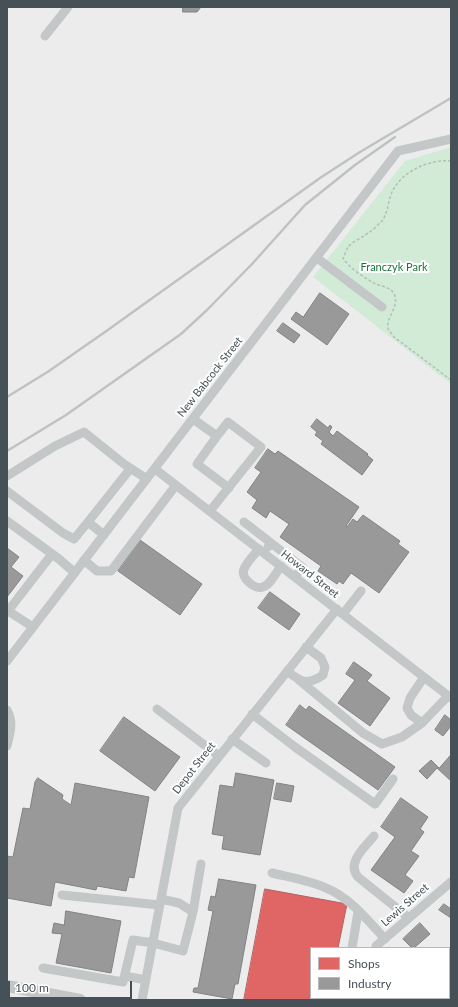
<!DOCTYPE html>
<html>
<head>
<meta charset="utf-8">
<style>
  body { margin:0 }
  #map { position:relative; width:458px; height:1007px; overflow:hidden; background:#edecec; font-family:Lato,sans-serif }
  canvas { display:block }
  .frame { position:absolute; inset:0; border:8px solid #455157; pointer-events:none }
  .legend { position:absolute; left:310px; top:947px; width:140px; height:52px; box-sizing:border-box; background:#fff; border:1px solid #b5b9bc; margin:0; padding:5px 7px; list-style:none; font-size:12px; color:#455157 }
  .legend li { display:flex; align-items:center; gap:8px; height:20px }
  .legend b { width:20px; border:1px solid #b5b9bc }
  .scale { position:absolute; left:8px; top:981px; width:124px; height:18px; box-sizing:border-box; border:2px solid #455157; border-top:0; padding-left:5px; font-size:12px; line-height:14px; white-space:nowrap; color:#455157; -webkit-text-stroke:3px #fff; paint-order:stroke }
</style>
</head>
<body>
<div id="map">
<canvas width="458" height="1007"></canvas>
<div class="frame"></div>
<ul class="legend">
<li><b style="height:11px;background:#e06666"></b>Shops</li>
<li><b style="height:11px;background:#999"></b>Industry</li>
</ul>
<div class="scale">100 m</div>
</div>
<script>
const context = document.querySelector('canvas').getContext('2d');
context.lineJoin = 'round';
function fill(path, color) { context.fillStyle = color; context.fill(path, 'evenodd'); }
function strokePath(path, color, width, dash) { context.strokeStyle = color; context.lineWidth = width; context.lineCap = dash ? 'butt' : 'round'; context.setLineDash(dash || []); context.stroke(path); }
function label(font, color, halo, rows, align = 'center') {
  context.font = font + ' Lato,sans-serif'; context.lineWidth = 4; context.setLineDash([]); context.textBaseline = 'middle'; context.strokeStyle = halo; context.fillStyle = color; for (const [text, x, y, turn = 0] of rows) {
    context.save(); context.translate(x, y); context.rotate((+turn || 0) * Math.PI / 180); context.textAlign = isNaN(turn) ? turn : align; if (halo) context.strokeText(text, 0, 0); context.fillText(text, 0, 0); context.restore();
  }
}
fill(new Path2D(`
  M451,147V384L313,277L405,161Z`), '#d1ebd7');
const shops = new Path2D(`
  M265,889L347,904L338,948H311V998H329V1000H244Z`);
fill(shops, '#e06666');
strokePath(shops, '#b26062', 1);
const industry = new Path2D(`
  M183,7H201L197,12H183Z
  M320,293L349,314L327,345L291,319L296,312L303,317Z
  M283,323L300,335L294,343L277,331Z
  M317,419L328,428L330,425L332,427L329,432L333,436L337,431L368,454L367,455L373,460L362,475L321,444L323,441L315,435L317,432L311,427Z
  M268,449L275,454L278,451L359,507L346,526L347,527L353,519L357,522L363,515L400,541L398,544L409,552L379,593L351,573L343,584L339,581L337,584L318,571L321,566L280,537L289,524L270,511L266,518L252,508L257,500L247,492L261,472L255,468Z
  M140,540L202,584L180,615L118,571Z
  M7,548L19,557L11,567L23,576L7,597Z
  M270,592L300,614L289,630L258,608Z
  M354,662L372,675L367,681L390,698L370,726L338,703L355,680L346,674Z
  M300,705L306,710L309,706L395,767L378,790L286,725Z
  M445,715L451,720V726L443,736L435,730Z
  M124,717L180,757L155,791L100,751Z
  M451,755V781L437,768L427,779L419,771L431,760L439,768Z
  M236,773L274,780L260,855L222,849L224,836L212,834L220,785L233,787Z
  M38,778L63,795L62,799L71,805L75,783L149,797L134,878L129,877L126,891L97,886L96,890L55,882L51,906L7,898V856L13,857L23,808L30,809L35,782Z
  M277,783L294,786L291,802L274,799Z
  M401,798L428,817L420,829L424,832L411,851L419,856L405,875L413,881L404,893L371,870L395,837L381,827Z
  M219,879L256,885L238,984H235L232,999L193,992L194,988H198L213,911L208,910L211,896L215,897Z
  M444,904L451,909V918L439,910Z
  M66,911L121,921L111,973L56,963L62,934L52,933L54,923L64,925Z
  M420,923L430,934L414,948H412L403,939Z`);
fill(industry, '#999');
strokePath(industry, '#808385', 1);
strokePath(new Path2D(`
  M451,161C429,159 402,171 392,192C388,201 388,213 382,221C378,225 373,230 368,233C362,238 353,241 348,247C346,250 345,255 343,258C349,268 362,276 372,282C380,287 392,286 395,296C398,309 386,317 388,329L394,337L451,380`), '#b4bfba', 1.5, [3, 2]);
strokePath(new Path2D(`
  M45,36L68,7
  M317,258L382,307
  M193,419L217,436L228,422L261,447L210,511
  M217,436L197,464L229,488
  M155,469L451,698
  M7,476L55,446L84,432L124,464L147,479
  M7,491L63,533L74,539L88,522L104,535
  M7,521L59,559L75,573
  M88,522L130,469
  M244,522L271,543L268,547
  M271,543L302,567L295,577
  M259,549C254,555 247,562 244,569C240,578 255,590 263,587C270,585 276,573 281,566
  M84,560L97,571H111L176,485
  M343,614L361,591
  M33,627L8,611L52,554
  M7,661L398,151L451,139
  M287,671C301,682 307,686 323,675L325,667L321,658L306,647
  M299,680L363,733L382,744L402,737L422,723L448,696
  M157,709L219,756
  M7,710C14,722 10,733 7,746
  M252,714L295,747L375,804L393,779
  M422,723L411,715L407,708L410,698L424,677
  M232,739L266,763
  M374,836C365,847 346,863 358,877L409,918
  M272,873C297,879 324,883 345,899C359,909 373,926 385,939
  M62,895L160,905
  M193,912L201,864
  M352,948L358,912
  M376,948V946L451,882
  M43,968L123,982L133,940L153,943L183,951L193,912L179,903L161,899
  M125,976L146,980
  M449,990H451
  M142,1000L178,808L337,609
  M342,1000L343,998
  M366,1000L367,998`), '#c3c7c8', 9);
strokePath(new Path2D(`
  M7,986L80,1000`), '#c2c6c7', 12);
strokePath(new Path2D(`
  M7,397L49,371L105,332L320,178L360,152L451,98
  M7,451L66,415L181,334L207,310L252,264L305,205L355,165L395,137`), '#bfc2c3', 2.5);
label('11px', '#1b733a', '#fff', [
  ["Franczyk Park",394,267]
]);
label('11px', '#455157', '#fff', [
  ["New Babcock Street",210,377,-52],
  ["Howard Street",310,574,38],
  ["Depot Street",194,768,-52],
  ["Lewis Street",405,905,-41]
]);
</script>
</body>
</html>
